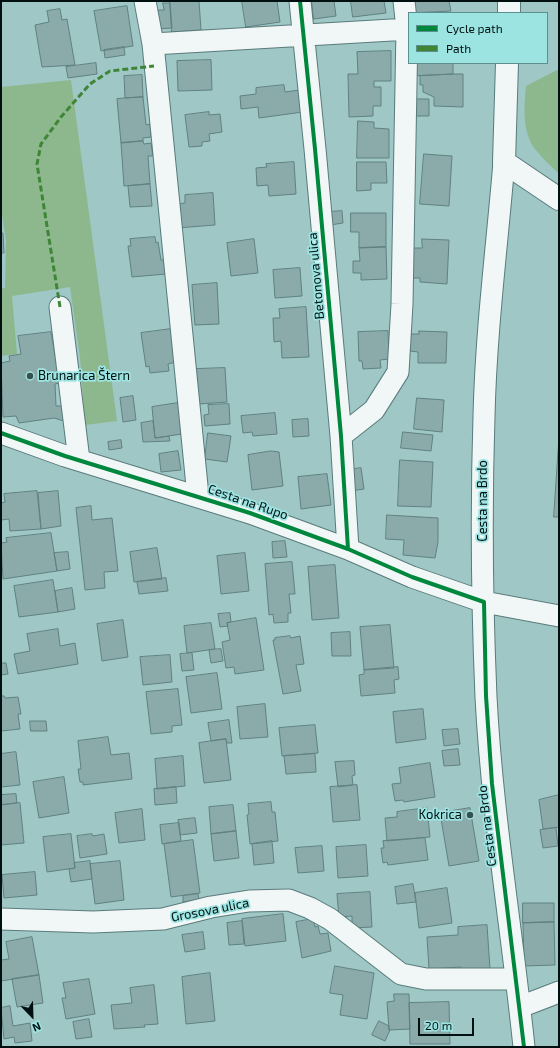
<!DOCTYPE html>
<html>
<head>
<meta charset="utf-8">
<style>
  body { margin:0 }
  #map { position:relative; width:560px; height:1048px; overflow:hidden; background:#9fc7c6; font-family:"Exo 2",sans-serif }
  canvas { display:block }
  .frame { position:absolute; inset:0; border:2px solid #001010; pointer-events:none }
  .legend { position:absolute; left:408px; top:12px; width:140px; height:52px; box-sizing:border-box; background:#9ce4e2; border:1px solid #5e8f8e; margin:0; padding:5px 7px; list-style:none; font-size:12px; color:#001010 }
  .legend li { display:flex; align-items:center; gap:8px; height:20px }
  .legend b { width:20px; border:1px solid #5e8f8e }
  .north { position:absolute; left:12px; top:996px; width:40px; height:40px; -webkit-text-stroke:3px #9ce4e2; paint-order:stroke; rotate:157deg; font-size:11px; font-weight:700; line-height:16px; text-align:center; color:#001010 }
  .north::after { content:''; display:block; margin:auto; width:14px; height:18px; background:#001010; clip-path:polygon(50% 0,100% 100%,50% 72%,0 100%) }
  .scale { position:absolute; left:418px; top:1018px; width:56px; height:18px; box-sizing:border-box; border:2px solid #001010; border-top:0; padding-left:5px; font-size:12px; line-height:14px; white-space:nowrap; color:#001010; -webkit-text-stroke:3px #9ce4e2; paint-order:stroke }
</style>
</head>
<body>
<div id="map">
<canvas width="560" height="1048"></canvas>
<div class="frame"></div>
<ul class="legend">
<li><b style="height:5px;background:#00873e"></b>Cycle path</li>
<li><b style="height:5px;background:#3e8636"></b>Path</li>
</ul>
<div class="north">N</div>
<div class="scale">20 m</div>
</div>
<script>
const context = document.querySelector('canvas').getContext('2d');
context.lineJoin = 'round';
function fill(path, color) { context.fillStyle = color; context.fill(path, 'evenodd'); }
function strokePath(path, color, width, dash) { context.strokeStyle = color; context.lineWidth = width; context.lineCap = dash ? 'butt' : 'round'; context.setLineDash(dash || []); context.stroke(path); }
function label(font, color, halo, rows, align = 'center') {
  context.font = font + ' "Exo 2",sans-serif'; context.lineWidth = 3.5; context.setLineDash([]); context.textBaseline = 'middle'; context.strokeStyle = halo; context.fillStyle = color; for (const [text, x, y, turn = 0] of rows) {
    context.save(); context.translate(x, y); context.rotate((+turn || 0) * Math.PI / 180); context.textAlign = isNaN(turn) ? turn : align; if (halo) context.strokeText(text, 0, 0); context.fillText(text, 0, 0); context.restore();
  }
}
fill(new Path2D(`
  M559,69V174C551,166 542,158 535,149C522,132 524,106 526,86Z
  M71,80L117,421L85,425L80,357L70,287L12,296L17,354L1,356V288H5L6,241L1,208V87Z`), '#8db88e');
const building = new Path2D(`
  M170,1H199L201,30L172,32Z
  M242,1H277L280,22L246,27Z
  M312,1H334L336,16L314,19Z
  M351,1H384L386,13L353,17Z
  M408,1H449L451,11L410,13Z
  M163,3H170L172,28L156,29L155,10H164Z
  M127,6L133,46L101,51L94,11Z
  M60,9L62,20L67,19L75,65L42,67L35,25L49,22L47,11Z
  M124,47L125,55L105,58L104,50Z
  M391,51V81H374V87H381V106H373V116L349,117L348,74H358L357,52Z
  M211,60L212,90L178,91L177,61Z
  M96,63L97,74L68,78L66,67Z
  M411,63H453V74L410,76Z
  M453,74H463V107L434,106V97L423,92V85H420V76Z
  M142,75L143,97L125,98L124,76Z
  M284,85L285,92L300,90L303,112L259,118L258,107L241,109L240,96L256,94V88Z
  M143,97L146,125L150,124L151,137L143,138V141L121,143L117,99Z
  M413,99H429V116H413Z
  M209,112V115L220,114L222,132L209,134L210,141L202,142V146L189,147L185,115Z
  M358,121L374,122V128L389,129V158H357Z
  M143,141L144,144L151,143L153,156H148L150,184L124,186L121,143Z
  M424,154L452,156L449,206L420,204Z
  M294,162L296,194L269,196L268,185L257,186L256,168L267,167L266,164Z
  M357,162H386L387,183H371V190L357,191Z
  M150,184L152,206L130,207L128,186Z
  M213,193L215,225L177,228L176,204L185,203V195Z
  M342,211L343,223L330,225L329,212Z
  M351,213H386V247L359,248V232H351Z
  M1,233H3L4,253H1Z
  M155,237L156,243L158,242L161,260H164L166,274L132,277L128,246H131L130,239Z
  M254,239L258,273L231,276L227,243Z
  M422,239L449,240L447,284L420,282V278H408L409,248H422Z
  M386,247L387,279L361,280V273H353V261H360L359,248Z
  M300,268L302,296L275,298L273,270Z
  M217,283L219,324L195,325L192,285Z
  M306,307L309,357L282,358L281,341L274,342L273,318H280L279,309Z
  M171,329L176,362L168,364L169,371L150,373L149,366L146,367L141,333Z
  M388,331L389,359L380,360L381,368L363,369L362,361H359L358,332Z
  M419,331L447,332L446,363H418V352L410,351V334H419Z
  M51,332L60,383L55,384L56,406H62L64,421L54,418L19,423L16,416L3,417L1,363L10,361L9,356L21,354L18,336Z
  M225,368L227,402L199,404L196,369Z
  M133,396L136,420L123,422L120,398Z
  M417,398L444,400L442,432L414,429Z
  M178,403L182,434L155,438L152,407Z
  M229,404L230,424L205,426L204,415L209,414L208,405Z
  M275,413L277,434L253,436L252,432L243,433L241,416Z
  M308,419L309,436L293,437L292,420Z
  M153,421L155,438L169,436L170,441L143,442L141,423Z
  M403,432L433,435L431,451L401,448Z
  M208,433L231,436L227,462L205,459Z
  M559,438V517H554Z
  M121,440L122,448L109,450L108,442Z
  M178,451L181,470L161,472L159,454Z
  M271,451L279,452L283,486L252,490L248,455Z
  M400,460L433,462L431,507L398,506Z
  M361,468L364,489L350,491L348,470Z
  M327,474L331,505L301,509L298,477Z
  M37,491L41,529L10,531L9,519L1,520V503L5,502L4,494Z
  M58,491L61,526L41,529L38,493Z
  M91,506L92,520L112,518L118,571L104,572L105,588L85,590L76,508Z
  M387,515L438,518V542L435,558L403,555L404,540L386,539Z
  M51,533L57,571L3,579L1,543L7,542L6,538Z
  M285,541L287,557L273,558L272,542Z
  M157,548L162,579L134,582L130,552Z
  M68,552L70,569L57,571L54,553Z
  M245,553L249,591L221,594L217,556Z
  M292,562L295,594H289L291,613H288V622L274,623L273,614L269,615L265,564Z
  M335,565L339,618L312,620L308,567Z
  M166,578L168,591L139,594L137,582Z
  M53,580L58,612L19,617L14,586Z
  M72,588L75,609L58,612L55,591Z
  M230,613L231,622L227,623L228,626L220,627L218,614Z
  M256,618L264,670L235,674L234,667L226,668L222,642L230,640L227,623Z
  M123,620L128,657L102,661L97,624Z
  M211,623L215,649L187,653L184,626Z
  M390,625L394,668L364,670L360,627Z
  M58,629L60,646L75,643L78,664L18,674L14,654L30,651L27,634Z
  M350,632L351,656H332L331,633Z
  M290,636L291,638L300,636L304,664L296,665L301,691L283,694L273,640H275V638Z
  M221,649L223,661L211,663L209,650Z
  M192,653L194,670L182,671L180,654Z
  M170,655L172,682L143,685L140,657Z
  M1,663H6L8,674L1,675Z
  M398,667L399,679L394,680L395,693L361,696L359,675L364,674V670Z
  M217,673L222,709L191,713L186,677Z
  M178,689L182,725L172,726V732L151,734L146,692Z
  M4,696L5,698L18,697L21,714H18L20,729L1,731V697Z
  M265,704L268,737L240,739L237,707Z
  M423,709L426,739L396,743L393,712Z
  M229,720L232,743H227L226,739L211,741L208,723Z
  M30,721H46L47,731H31Z
  M315,725L318,753L282,756L279,728Z
  M458,729L460,744L444,746L442,730Z
  M108,737L111,755L129,753L132,779L83,785V782H80L78,769H81L78,741Z
  M226,739L231,780L204,783L199,743Z
  M458,749L460,765L444,766L442,751Z
  M16,752L20,785L1,787V754Z
  M315,754L316,772L286,774L284,756Z
  M183,756L185,786L157,789L155,759Z
  M354,761L355,775L352,776L353,785L338,787L335,762Z
  M430,763L435,797L404,802L403,800L395,801L392,784L401,783L399,768Z
  M64,777L69,813L39,818L33,782Z
  M357,785L360,820L333,822L330,787Z
  M176,787L177,803L155,805L154,789Z
  M16,794L17,803L1,805V795Z
  M559,795V827L543,829L539,800Z
  M271,802L272,812H275L278,841L250,844L247,815L249,814L248,804Z
  M20,803L24,843L1,845V805Z
  M233,805L236,831L211,834L209,807Z
  M427,808L430,837L387,841L385,818L397,817V812Z
  M470,808L479,861L449,866L440,813Z
  M142,809L145,840L119,843L115,813Z
  M195,818L197,833L180,835L178,820Z
  M179,823L181,841L162,844L160,825Z
  M556,828L558,846L543,848L540,830Z
  M236,831L239,858L214,861L211,834Z
  M71,834L75,868L47,872L43,837Z
  M92,834L93,836L104,834L107,854L80,858L77,836Z
  M425,838L428,860L388,865L387,862L383,863L381,848H384L383,841Z
  M193,840L200,893L171,897L164,844Z
  M272,841L274,863L254,865L252,844Z
  M366,845L368,876L338,878L336,847Z
  M322,846L324,871L298,873L295,848Z
  M90,861L92,879L71,882L69,869L75,868L74,863Z
  M120,861L124,900L95,904L90,864Z
  M35,872L37,895L4,898L2,875Z
  M413,884L416,902L397,904L395,887Z
  M447,888L452,923L419,928L415,893Z
  M370,892L372,927L352,928V916L339,917L337,894Z
  M198,894L199,900L183,902V896Z
  M523,903H554V922L523,923Z
  M283,914L286,941L245,946L242,919Z
  M313,919L315,927L318,926L320,934L328,933L331,951L302,958L296,922Z
  M242,921L244,944L229,945L227,923Z
  M554,922L555,965L524,966L523,923Z
  M487,925L490,969L462,971L461,967L429,969L427,937L458,935V927Z
  M203,932L205,949L185,952L182,935Z
  M32,937L39,975L1,981V960L9,959L6,942Z
  M335,966L374,973L367,1019L340,1015L343,995L330,993Z
  M210,973L215,1021L186,1024L182,977Z
  M39,975L43,1003L17,1007L12,979Z
  M89,979L95,1014L66,1019L62,998H66L63,983Z
  M154,985L158,1024L144,1025L145,1027L114,1029L111,1005L132,1003L130,988Z
  M394,994H409L410,1029L389,1030L387,1002L394,1001Z
  M449,1002L450,1044H410L409,1003Z
  M10,1006L13,1026L30,1023L32,1041L15,1043L14,1037L4,1039L1,1008Z
  M89,1019L92,1037L76,1039L73,1022Z
  M379,1021L389,1026V1030H390L385,1041L372,1035Z`);
fill(building, '#8babaa');
strokePath(building, '#608181', 1);
const minor = new Path2D(`
  M145,1L153,44L198,496
  M300,1L315,149L341,436L348,549
  M153,44L409,29
  M504,162C497,246 486,331 484,416C481,509 482,603 486,697C492,814 512,930 524,1047
  M60,307L79,460
  M1,433L65,456L250,513L348,549L412,577L484,602L559,616
  M341,436L374,410L398,372L402,304L407,29L404,1
  M1,919L93,922L163,919L211,907L249,901L289,900L310,908L330,919L401,974L426,979H515
  M520,1007L559,992`);
const major = new Path2D(`
  M509,13V1
  M507,63L504,162L559,199`);
strokePath(minor, '#597b7b', 23);
strokePath(major, '#597b7b', 24);
strokePath(minor, '#f1f7f6', 21);
strokePath(major, '#f1f7f6', 22);
strokePath(new Path2D(`
  M60,307L37,164L41,144L61,117L90,84L110,71L154,66`), '#3e8636', 3, [6, 3]);
strokePath(new Path2D(`
  M300,1L315,149L341,436L348,549
  M1,433L65,456L250,513L348,549L412,577L484,602L486,696L492,784L524,1047`), '#00873e', 4);
for (const [x, y, r, color] of [
  [30,376,4,"#385050"],
  [470,815,4,"#385050"]
]) { const dot = new Path2D(); dot.arc(x, y, r, 0, 2 * Math.PI); context.fillStyle = color; context.fill(dot); strokePath(dot, '#9ce4e2', 1.5); }
label('13px', '#001010', '#9ce4e2', [
  ["Betonova ulica",316,276,-95],
  ["Cesta na Brdo",483,501,-90],
  ["Cesta na Rupo",248,502,19],
  ["Cesta na Brdo",487,826,-97],
  ["Grosova ulica",210,910,-11]
]);
label('13px', '#001010', '#9ce4e2', [
  ["Brunarica Štern",38,376],
  ["Kokrica",462,815,"right"]
], 'left');
</script>
</body>
</html>
